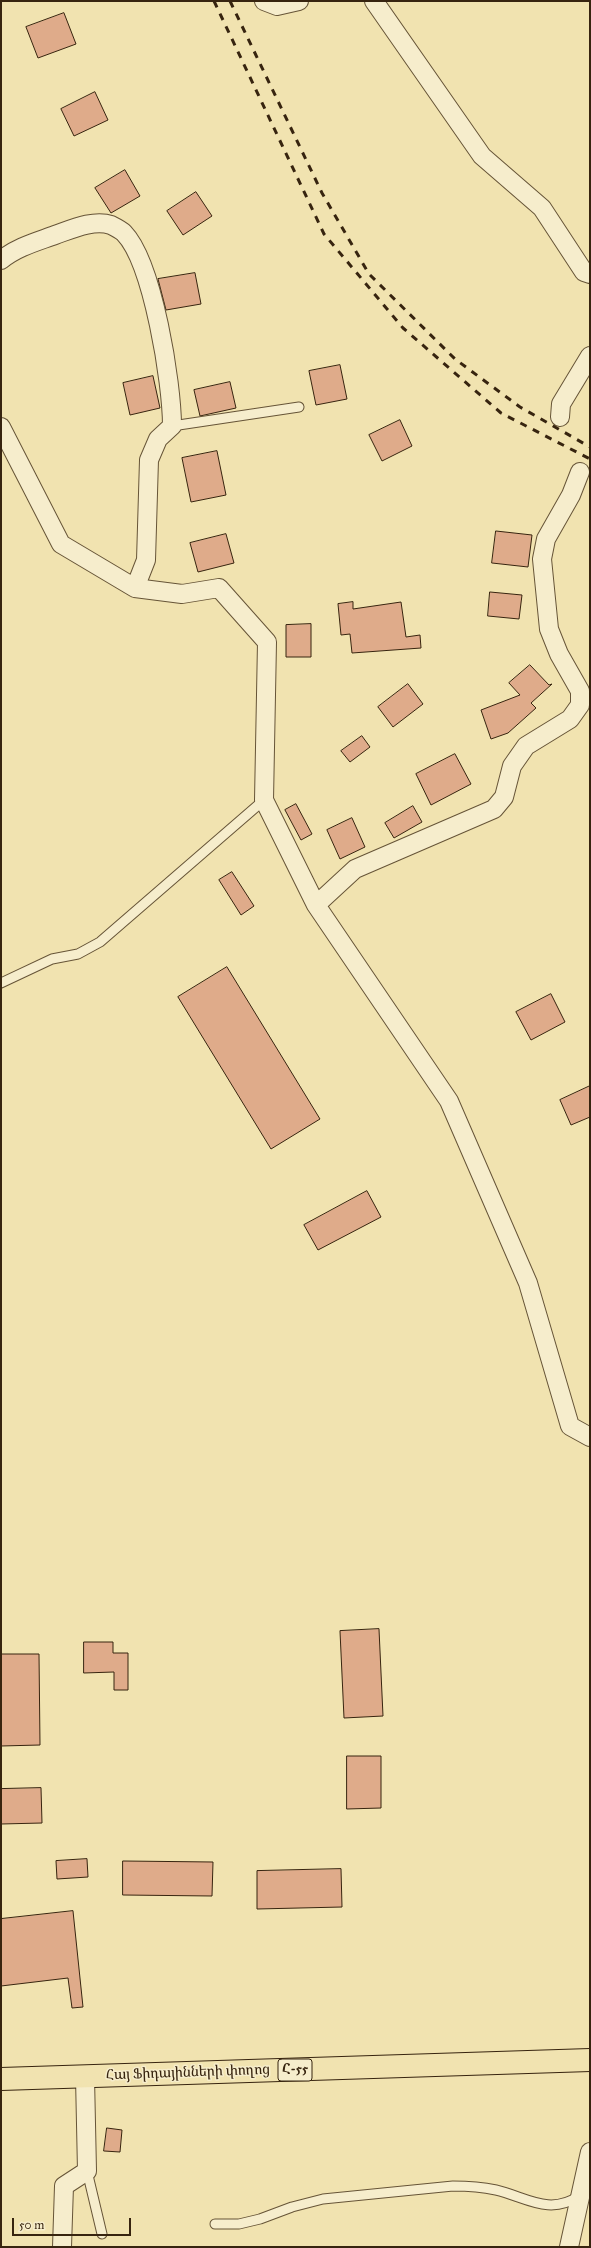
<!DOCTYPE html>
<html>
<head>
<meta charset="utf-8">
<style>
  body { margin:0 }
  #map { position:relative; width:591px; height:2248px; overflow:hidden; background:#f1e3b0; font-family:"IM FELL Great Primer",serif }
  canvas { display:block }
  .frame { position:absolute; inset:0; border:2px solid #37240f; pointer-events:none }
  .scale { position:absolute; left:12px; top:2218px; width:119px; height:18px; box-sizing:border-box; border:2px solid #37240f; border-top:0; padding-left:5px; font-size:12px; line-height:14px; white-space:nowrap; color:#37240f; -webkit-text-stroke:3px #f6edcc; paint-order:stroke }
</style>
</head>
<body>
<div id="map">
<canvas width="591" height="2248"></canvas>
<div class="frame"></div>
<div class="scale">50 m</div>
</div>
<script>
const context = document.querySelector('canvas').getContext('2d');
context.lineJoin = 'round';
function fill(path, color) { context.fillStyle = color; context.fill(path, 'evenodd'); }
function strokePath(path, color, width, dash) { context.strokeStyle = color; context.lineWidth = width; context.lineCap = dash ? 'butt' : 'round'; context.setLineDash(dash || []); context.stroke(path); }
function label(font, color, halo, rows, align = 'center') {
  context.font = font + ' "IM FELL Great Primer","Noto Serif Armenian",serif'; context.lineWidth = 3; context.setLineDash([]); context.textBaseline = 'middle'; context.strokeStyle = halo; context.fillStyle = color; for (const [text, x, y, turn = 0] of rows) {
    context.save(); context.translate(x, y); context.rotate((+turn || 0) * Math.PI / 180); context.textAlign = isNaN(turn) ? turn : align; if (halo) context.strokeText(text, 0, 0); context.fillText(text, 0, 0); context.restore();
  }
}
const building = new Path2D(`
  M64,13L76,44L38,58L26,27Z
  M95,92L108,120L74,136L61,109Z
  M125,170L140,196L111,213L95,188Z
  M196,192L212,216L183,235L167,211Z
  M195,273L201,304L166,310L158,279Z
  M340,365L347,399L316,405L309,371Z
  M153,376L160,408L130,415L123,383Z
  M230,382L236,408L200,416L194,390Z
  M400,420L412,446L382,461L369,435Z
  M217,451L226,495L191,502L182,458Z
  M496,531L532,535L528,567L492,563Z
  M226,534L234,563L198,572L190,543Z
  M490,592L522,595L519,619L488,616Z
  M353,602V609L401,602L406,637L420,635L421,648L352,653L350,634L341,635L338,604Z
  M311,624V657H286V625Z
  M530,665L549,685L552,684L531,703L536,708L508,733L491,739L481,710L520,695L509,683Z
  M408,684L423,704L393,727L378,707Z
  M362,736L370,747L350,762L341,751Z
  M455,754L471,784L431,805L416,774Z
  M296,804L312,834L301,840L285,810Z
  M413,806L422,822L394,838L385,823Z
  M352,818L365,847L340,859L327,830Z
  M232,872L254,906L241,915L219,880Z
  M227,967L320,1119L271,1149L178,997Z
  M551,994L565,1022L531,1040L516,1012Z
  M590,1086V1117L571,1125L560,1100Z
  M367,1191L381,1217L318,1250L304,1225Z
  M379,1629L383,1716L344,1718L340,1631Z
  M84,1642H113V1653H128V1690H114V1672L84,1673Z
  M1,1654H39L40,1745L1,1746Z
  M347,1756H381V1808L347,1809Z
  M41,1788L42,1823L1,1824V1789Z
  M87,1859L88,1877L57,1879L56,1861Z
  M123,1861L213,1862L212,1896L123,1895Z
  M341,1869L342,1907L257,1909V1871Z
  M73,1911L83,2007L72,2008L68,1978L1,1986V1919Z
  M107,2128L122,2130L120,2152L104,2151Z`);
fill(building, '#dfab8a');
strokePath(building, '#37240f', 1);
const lane = new Path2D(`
  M172,426L299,407
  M1,983L52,959L78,954L100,942L264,800
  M87,2171L102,2234
  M215,2224H239L260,2219L292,2207L323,2199L453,2186C468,2186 482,2187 496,2190C526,2197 549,2216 579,2196`);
const street = new Path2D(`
  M264,1L277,6L299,1
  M374,1L482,156L542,208L584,272L590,274
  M1,260C17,247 36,242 55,235C72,229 94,219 111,225C115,227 121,230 124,233C153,263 172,383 172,426L158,439L149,460L146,560L135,588
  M560,417L561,404L590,356
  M1,427L61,544L135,588L182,594L219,588L267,642L264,800L316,905L449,1101L528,1283L570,1426L590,1437
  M316,905L355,869L494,809L504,797L512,766L526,746L570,719L580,705V691L559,654L549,629L542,559L546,539L571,495L580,472
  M62,2247L64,2186L87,2171L85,2077
  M569,2247L590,2152`);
const primary = new Path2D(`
  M1,2079L590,2060`);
strokePath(lane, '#665437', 11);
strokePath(street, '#665437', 20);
strokePath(primary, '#37240f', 24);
strokePath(lane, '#f6edcc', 9);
strokePath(street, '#f6edcc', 18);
strokePath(primary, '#f1e3b0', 22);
strokePath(new Path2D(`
  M214,1L324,234L403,328L501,413L590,459
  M230,1L322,193L369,274L455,359L520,407L590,447`), '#37240f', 3, [7, 7]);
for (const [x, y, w] of [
  [295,2070,34]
]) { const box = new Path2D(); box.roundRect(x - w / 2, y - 11, w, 22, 3); context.fillStyle = '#f6edcc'; context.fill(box); strokePath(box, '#37240f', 1); }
label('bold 13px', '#37240f', null, [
  ["Հ-55",295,2070]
]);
label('14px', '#37240f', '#f6edcc', [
  ["Հայ Ֆիդայինների փողոց",188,2073,-2]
]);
</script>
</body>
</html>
